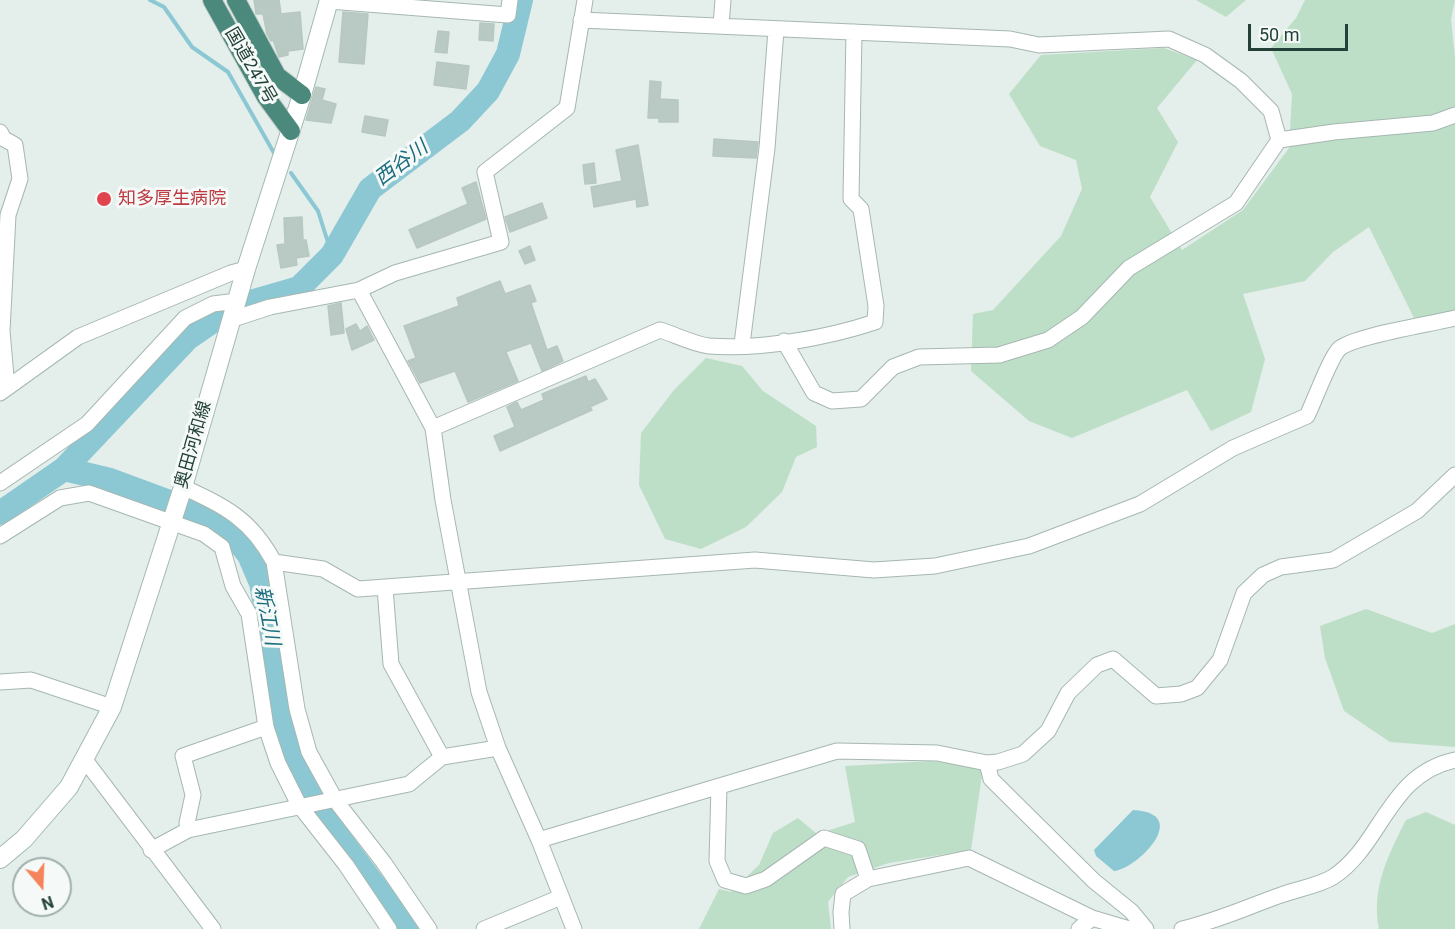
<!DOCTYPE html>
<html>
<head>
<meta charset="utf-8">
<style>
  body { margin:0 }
  #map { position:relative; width:1455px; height:929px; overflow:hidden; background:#e4eeea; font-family:Roboto,sans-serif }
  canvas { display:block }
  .north { position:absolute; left:12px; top:857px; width:60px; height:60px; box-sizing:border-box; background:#f5faf8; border:2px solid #a1b0ac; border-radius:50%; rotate:161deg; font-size:16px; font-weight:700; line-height:24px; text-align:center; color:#234139 }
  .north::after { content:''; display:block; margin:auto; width:21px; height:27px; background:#f5835c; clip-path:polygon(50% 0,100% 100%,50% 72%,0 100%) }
  .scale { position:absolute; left:1248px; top:24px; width:100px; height:27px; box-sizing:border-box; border:3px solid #234139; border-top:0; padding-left:8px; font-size:18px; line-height:21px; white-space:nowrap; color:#234139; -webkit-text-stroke:4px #f5faf8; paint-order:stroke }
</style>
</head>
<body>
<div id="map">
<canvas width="1455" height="929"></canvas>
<div class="north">N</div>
<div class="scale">50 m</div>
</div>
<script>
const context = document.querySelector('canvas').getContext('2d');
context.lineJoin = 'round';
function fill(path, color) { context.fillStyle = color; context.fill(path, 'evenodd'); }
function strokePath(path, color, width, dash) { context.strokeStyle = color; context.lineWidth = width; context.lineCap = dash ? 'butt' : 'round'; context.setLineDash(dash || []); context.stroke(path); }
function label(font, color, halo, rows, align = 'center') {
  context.font = font + ' Roboto,"Noto Sans JP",sans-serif'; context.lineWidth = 6; context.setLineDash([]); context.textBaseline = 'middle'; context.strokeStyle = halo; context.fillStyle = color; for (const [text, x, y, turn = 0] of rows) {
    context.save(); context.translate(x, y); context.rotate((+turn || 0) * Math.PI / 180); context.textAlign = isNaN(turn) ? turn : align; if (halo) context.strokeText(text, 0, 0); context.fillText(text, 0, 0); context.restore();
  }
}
fill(new Path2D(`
  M1196,0H1246L1226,17Z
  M1305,0H1455L1451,19L1455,58V311L1414,318L1369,227L1333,252L1305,281L1243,294L1265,359L1251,412L1211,431L1187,390L1072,438L1029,421L971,371L973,314L993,310L1061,236L1082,189L1076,160L1040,146L1009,94L1041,55L1164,48L1197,60L1157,108L1178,142L1150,197L1182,250L1243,210L1289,148L1292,94L1271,48L1296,18Z
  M706,358L742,366L763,391L816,426L817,447L796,457L782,492L746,527L701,549L665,539L639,485L641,433L674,390Z
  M1366,609L1432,633L1455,624V747L1390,742L1344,711L1325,658L1320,626Z
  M932,761L983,768L971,850L889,863L848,877L828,902L831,929H699L719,889L731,892L759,865L773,833L798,818L817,834L855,822L845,766Z
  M1426,812L1455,825V929H1379C1371,889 1388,855 1406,820Z`), '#bddfc7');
fill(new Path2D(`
  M1133,810C1193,813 1137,869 1114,871L1096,856L1094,850Z`), '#8cc8d4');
strokePath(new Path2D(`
  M150,0L164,7L192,47L228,72L274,153
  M291,173L318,211L332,255`), '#8cc8d4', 4);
strokePath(new Path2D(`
  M254,301L299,288L332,255L370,189L460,121L488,91L508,54L521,0
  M64,469L110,480L191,510L230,531L249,555L261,583L291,753L324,818L407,929
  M0,513L64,469L188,338L220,316`), '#8cc8d4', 24);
const building = new Path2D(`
  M254,0H279L281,14L300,12L303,49L288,51V55L279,57L273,40L271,41L267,34L263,14H256Z
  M343,12L368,14L364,64L339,62Z
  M480,23L494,24L493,41L479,40Z
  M438,31L449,32L447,53L435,52Z
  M437,62L469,66L466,89L434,85Z
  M650,81L661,82L660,99L678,100V122H659V118H648Z
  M316,87L325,89L322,100L336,104L331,123L306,120Z
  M365,116L388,120L385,136L362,132Z
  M714,139L758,142L756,158L713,156Z
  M638,145L648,205L637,207L636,199L594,207L591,187L622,181L616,150Z
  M594,163L596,183L585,184L583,165Z
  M476,182L486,219L417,248L409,230L468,204L462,188Z
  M542,203L547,218L510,232L505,217Z
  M302,217L303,240H306L309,256L296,258L297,265L281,268L277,245L285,244L284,218Z
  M530,246L535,260L525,264L519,251Z
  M500,281L505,294L530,285L536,301L531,303L547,350L557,346L563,361L542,371L531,343L508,351L506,352L518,381L468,402L455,371L420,383L408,361L416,358L404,326L459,306L457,298Z
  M341,303L344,333L331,335L328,306Z
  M356,324L360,331L367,326L374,340L352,350L346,329Z
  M586,376L588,382L595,379L607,399L590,407L592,410L500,451L494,436L515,427L507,407L517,402L521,410L544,400L542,394Z`);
fill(building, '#b9c9c3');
strokePath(building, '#b7c8c1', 1.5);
const minor = new Path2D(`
  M329,1L508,15L510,0
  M581,20L1010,39L1039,45L1169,39L1205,55L1241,81L1271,111L1279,140
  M721,25L723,0
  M0,132L4,139L15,145L20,179L8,215L2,331L7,388
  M359,290L433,428L443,500L479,692L498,748L539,840L574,929
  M233,319L270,307L359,290L395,273L501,242L485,172L567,108L585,0
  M784,341L814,393L832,401L861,399L893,367L919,357L999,355L1048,340L1082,317L1129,268L1236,203L1279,140L1334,132L1433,123L1455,115
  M742,344L767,148L776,30
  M0,393L78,337L231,273L246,269
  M433,428L660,330C676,335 693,344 709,346C760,350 827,338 875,322L876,306L861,209L851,199L854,32
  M0,483L87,424L185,318L213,304L237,301
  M183,487C226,507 251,519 274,562L323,569L358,589L755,560L874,570L935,566L1029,546L1140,504L1233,448L1307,416C1314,402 1330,358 1339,349C1352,336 1432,324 1455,318
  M0,536L60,498L89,493L204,534L222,547L233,586L249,614L266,727L278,763L299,805L346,865L389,929
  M274,562L297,709L309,752L336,801L384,863L429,929
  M385,588L391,664L442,757
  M0,682L31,680L112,707
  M85,760L213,929
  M987,763L991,779L1094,881L1131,911L1146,929
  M719,786L717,861L725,880L746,886L766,879L824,838L858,849L868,879
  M188,830L187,823L193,795L183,756L266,727
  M539,840L837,751L937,753L987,763L998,762L1023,754L1048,731L1068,693L1097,665L1113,659L1156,696L1181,694L1197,688L1220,660L1244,593L1263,575L1281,567L1333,560L1417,511L1455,475
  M151,850L188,830L409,784L442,757L498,748
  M484,929L561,897
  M842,929L841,912L843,894L868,879L969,858L1092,918L1129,929
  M1079,929L1092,918
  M1182,929C1217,921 1247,907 1281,895C1297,889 1318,886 1333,877C1382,845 1388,774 1455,760`);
const secondary = new Path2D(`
  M0,859L24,839L69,787L112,707L183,487L246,269L302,95L329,0`);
const trunk = new Path2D(`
  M212,0L266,97L291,131
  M236,0L277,76L302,95`);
strokePath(minor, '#a6b7b1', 17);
strokePath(secondary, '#a2bab2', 20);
strokePath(trunk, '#c1cac8', 20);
strokePath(minor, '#fff', 15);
strokePath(secondary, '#fff', 18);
strokePath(trunk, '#4b897c', 18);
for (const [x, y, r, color] of [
  [104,199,8,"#e0444e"]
]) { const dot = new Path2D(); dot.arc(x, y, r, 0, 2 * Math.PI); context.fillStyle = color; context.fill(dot); strokePath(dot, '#f5faf8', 2); }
label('18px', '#234139', '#f5faf8', [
  ["国道247号",250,66,60],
  ["奥田河和線",194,445,-74]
]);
label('18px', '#be3a42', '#f5faf8', [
  ["知多厚生病院",118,199]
], 'left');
label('italic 20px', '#1b6d7e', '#f5faf8', [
  ["西谷川",402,164,-37],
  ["新江川",266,616,79]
]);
</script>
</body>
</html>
